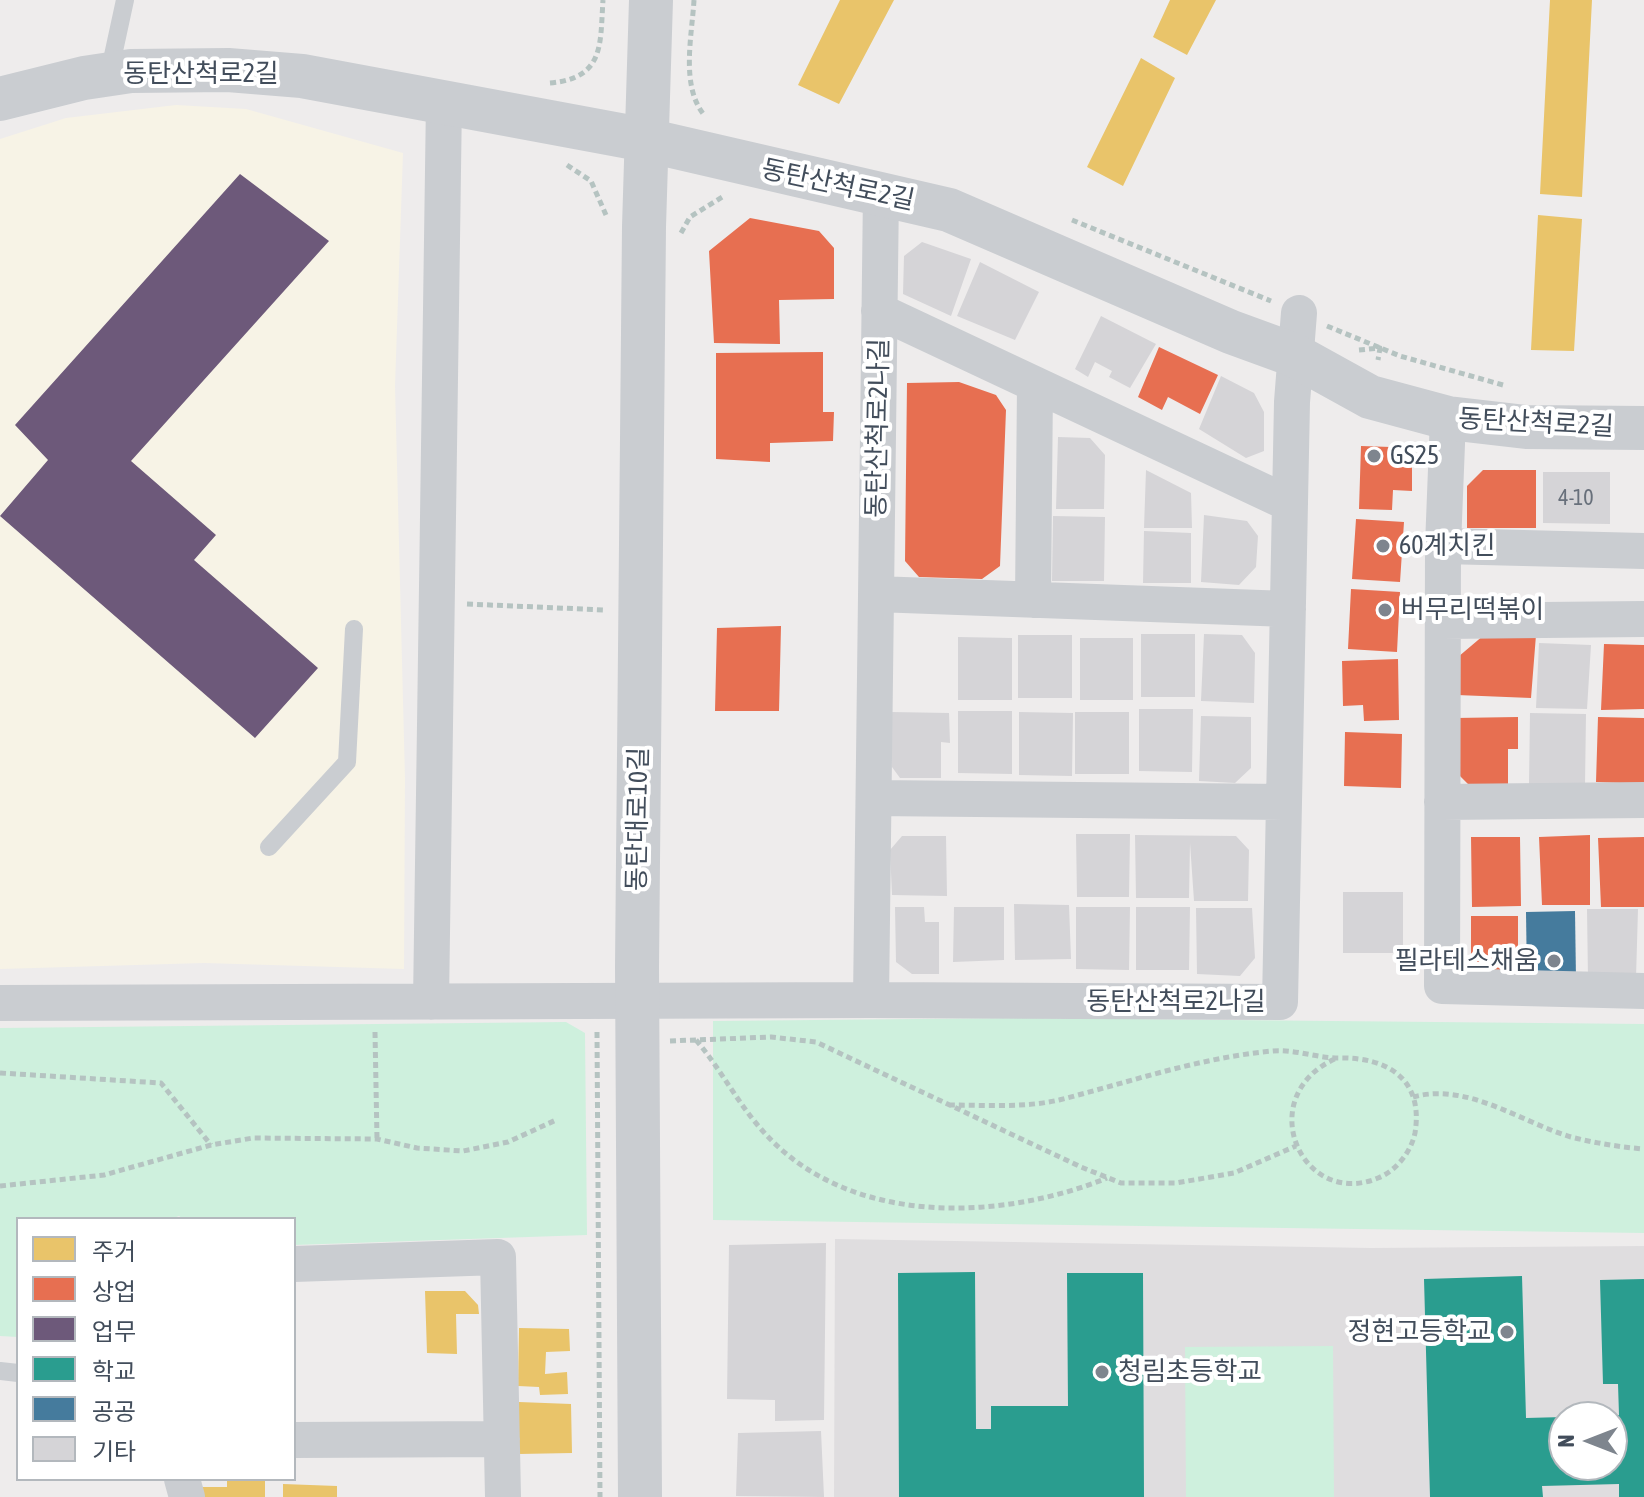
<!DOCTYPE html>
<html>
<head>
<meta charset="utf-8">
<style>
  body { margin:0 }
  #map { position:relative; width:1644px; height:1497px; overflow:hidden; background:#eeecec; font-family:"Asap Condensed","Noto Sans KR",sans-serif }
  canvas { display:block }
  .legend { position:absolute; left:16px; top:1217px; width:280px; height:264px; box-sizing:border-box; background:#fff; border:2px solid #b3b8bd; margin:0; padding:10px 14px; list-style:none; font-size:24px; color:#424d5b }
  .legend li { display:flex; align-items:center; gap:16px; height:40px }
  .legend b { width:40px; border:2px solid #b3b8bd }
  .north { position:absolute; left:1548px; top:1401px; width:80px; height:80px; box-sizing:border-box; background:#fff; border:2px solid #b3b8bd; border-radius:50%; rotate:270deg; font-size:22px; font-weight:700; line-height:32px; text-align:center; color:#424d5b }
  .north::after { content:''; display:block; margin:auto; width:28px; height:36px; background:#7e858e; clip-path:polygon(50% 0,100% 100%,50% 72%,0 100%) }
</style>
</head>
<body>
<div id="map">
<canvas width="1644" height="1497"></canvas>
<ul class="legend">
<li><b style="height:22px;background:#e9c46a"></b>주거</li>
<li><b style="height:22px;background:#e76f51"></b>상업</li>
<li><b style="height:22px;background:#6d597a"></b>업무</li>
<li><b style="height:22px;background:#2a9d8f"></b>학교</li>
<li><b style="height:22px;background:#457b9d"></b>공공</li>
<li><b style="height:22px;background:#d5d4d7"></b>기타</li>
</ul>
<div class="north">N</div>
</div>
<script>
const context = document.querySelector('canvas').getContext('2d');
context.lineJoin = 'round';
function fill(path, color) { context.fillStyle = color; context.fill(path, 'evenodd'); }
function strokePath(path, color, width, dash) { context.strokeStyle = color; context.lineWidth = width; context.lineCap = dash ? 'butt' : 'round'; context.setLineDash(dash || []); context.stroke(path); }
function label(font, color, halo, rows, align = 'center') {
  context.font = font + ' "Asap Condensed","Noto Sans KR",sans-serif'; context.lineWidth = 8; context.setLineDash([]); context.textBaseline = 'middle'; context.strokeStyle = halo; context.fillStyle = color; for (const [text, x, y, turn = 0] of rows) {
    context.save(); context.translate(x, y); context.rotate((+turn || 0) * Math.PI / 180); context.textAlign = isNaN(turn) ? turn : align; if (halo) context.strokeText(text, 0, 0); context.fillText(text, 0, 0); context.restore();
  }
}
fill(new Path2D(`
  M176,105L246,109L403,153L395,386L405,779L404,969L204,963L0,969V139L66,118Z`), '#f7f3e6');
fill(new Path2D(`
  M835,1239L1371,1248L1644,1246V1497H834ZM1564,1417H1612V1465H1564Z`), '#dfdddf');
fill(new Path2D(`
  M1020,1018L1644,1024V1233L713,1220V1021Z
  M566,1022L585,1033L587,1235L294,1245V1219H183L179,1216L171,1219H18V1337L0,1336V1028Z
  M1333,1346L1334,1497H1186L1185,1347Z`), '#cef0dd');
fill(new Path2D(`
  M840,0H894L839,104L798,85Z
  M1170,0H1216L1187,55L1153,37Z
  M1550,0H1592L1582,197L1540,194Z
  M1141,58L1175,78L1123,186L1087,167Z
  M1538,215L1582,219L1574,351L1531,350Z
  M425,1291H465L478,1305L479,1314H456L457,1354L427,1353Z
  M519,1328L569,1329L570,1351L546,1352L545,1374L567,1372L568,1394L540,1395L539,1387L518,1386Z
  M519,1402L571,1404L572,1453L519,1454Z
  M227,1479H265V1497H198L196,1487H227Z
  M283,1484L337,1486V1497H283Z`), '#e9c46a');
fill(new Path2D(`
  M750,218L819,231L834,248V299L779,300L780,344L714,343L709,251Z
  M1159,347L1218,375L1200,414L1168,397L1162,410L1138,397Z
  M823,352V412H834L833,441L770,443V462L716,459V353Z
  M959,382L996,395L1006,410L1000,566L982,579L919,577L905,561L907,383Z
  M1361,446L1391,447V459L1412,460V491L1393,490L1392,510L1359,509Z
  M1483,470H1536V528H1467V486Z
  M1356,519L1404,522L1400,582L1352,579Z
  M1351,589L1400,592L1397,652L1348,649Z
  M781,626L779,711H715L717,628Z
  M1484,635H1536L1531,698L1457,695L1458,657Z
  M1604,644L1644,645V709L1601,710Z
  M1398,659L1399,720L1364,721L1363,705L1343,706L1342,661Z
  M1518,717V749H1508V784H1468L1457,773L1455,718Z
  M1598,717L1644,718V784L1596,782Z
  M1345,732L1402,734L1401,788L1344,786Z
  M1590,835V905H1542L1539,837Z
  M1471,837H1520L1521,906L1472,907Z
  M1644,837V907H1601L1598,838Z
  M1471,916H1518V971H1481L1471,960Z`), '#e76f51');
fill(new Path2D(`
  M240,174L329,241L131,461L216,535L194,560L318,668L255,738L0,516L48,460L15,425Z`), '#6d597a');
fill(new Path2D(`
  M975,1272L976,1429H991V1406H1068L1067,1273H1143L1144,1497H899L898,1273Z
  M1522,1276L1526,1418L1564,1417V1465H1612V1415H1619L1618,1384H1603L1600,1280L1644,1279V1497H1619V1484L1542,1486L1543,1497H1430L1424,1279Z`), '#2a9d8f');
fill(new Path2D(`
  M1575,911L1576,980L1527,981L1526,912Z`), '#457b9d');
fill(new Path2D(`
  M922,242L971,259L951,316L903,294L904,256Z
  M980,262L1039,292L1015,340L957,316Z
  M1101,316L1156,344L1130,388L1109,377L1112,371L1095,362L1088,377L1075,369Z
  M1221,376L1254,393L1264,412V451L1246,458L1199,429Z
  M1058,437L1090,438L1105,455L1104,509H1056Z
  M1146,470L1191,493L1192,528H1144Z
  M1543,472H1610V524L1543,523Z
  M1204,515L1247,521L1258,536L1256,567L1239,585L1201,582Z
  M1053,516L1105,517L1104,581H1052Z
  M1144,531L1191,533V583H1143Z
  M1141,634H1195V697H1141Z
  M1204,634L1242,635L1255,653L1254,703L1201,701Z
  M1018,635H1072V698H1018Z
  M958,637L1012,638V700H958Z
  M1080,638H1133V700H1080Z
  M1539,643L1591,645L1587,709L1536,708Z
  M1139,709H1193L1192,772L1139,771Z
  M958,711H1012V774L958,773Z
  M891,712L949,713L950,743L941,742V778H900L892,767Z
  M1019,712L1073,713L1072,776L1019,775Z
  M1075,712H1129V774H1075Z
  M1530,713L1586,714L1585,785L1529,784Z
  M1201,716L1251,717V768L1235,783L1199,781Z
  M1076,834H1130L1129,897H1077Z
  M1135,835L1236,836L1249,850L1248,901H1194L1190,843L1189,898H1136Z
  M902,836H946L947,896L892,895L890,850Z
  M1343,892H1403V953H1343Z
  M1014,904L1069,905L1071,959L1015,960Z
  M895,907H924L925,922H939V974H912L896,962Z
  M954,907H1004V960L953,962Z
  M1076,907H1130L1129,970L1076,969Z
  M1136,907H1190L1189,970H1136Z
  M1196,908H1252L1255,958L1240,976L1197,974Z
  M1587,909H1638L1636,978L1588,979Z
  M826,1243L824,1420L775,1421V1400L727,1399L729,1245Z
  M821,1431L824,1497L736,1496L738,1433Z`), '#d5d4d7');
strokePath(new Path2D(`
  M694,0C692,36 680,87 705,116
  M550,83C605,78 600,44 603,0
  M567,165L591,181L606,215
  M1072,220L1271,301
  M681,233L690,217L724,196
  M1327,326L1400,356L1503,385
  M1359,350L1380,348L1378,360
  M467,604L605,610
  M375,1032L377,1139
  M597,1032L600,1497
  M696,1040C720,1068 737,1102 761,1129C845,1227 998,1222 1107,1178
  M670,1041L771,1037L816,1042L1081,1167L1121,1183H1176L1234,1173L1296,1146
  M0,1073L161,1083L211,1145
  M1413,1097C1468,1082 1520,1122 1571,1137C1595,1143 1619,1147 1644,1149
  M949,1105C985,1105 1024,1108 1059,1100C1130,1082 1198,1058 1272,1051C1295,1049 1316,1058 1339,1058C1386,1057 1424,1078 1415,1133C1411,1152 1396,1171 1378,1178C1301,1210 1251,1095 1337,1058
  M0,1186L104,1175L211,1145L253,1138L377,1139L417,1148L463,1151L508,1142L556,1120`), '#b5c3c1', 5, [6, 4]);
strokePath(new Path2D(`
  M109,74L125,0
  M269,847L347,762L354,629
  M0,1371L18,1373`), '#cacdd1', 18);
strokePath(new Path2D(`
  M879,311L1290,504
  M1448,418L1443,546L1442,986L1644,991
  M1443,546L1644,551
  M876,594L1288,609
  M1033,600L1035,385
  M1443,621L1644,619
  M874,798L1284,802
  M1442,802L1644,800
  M871,1000L881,192
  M431,1002L444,101
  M0,1003L871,1000L1280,1002L1292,402L1299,313
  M294,1264L498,1257L503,1497
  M294,1440L502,1439
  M182,1479L187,1497`), '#cacdd1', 36);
strokePath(new Path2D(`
  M0,99L84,78L131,71L228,70L302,76L646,140L949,210L1231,332L1294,355L1370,397L1448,418L1526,427L1644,428
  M640,1497L637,966L644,227L651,0`), '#cacdd1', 44);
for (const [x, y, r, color] of [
  [1374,456,8,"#7e858e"],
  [1383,546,8,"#7e858e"],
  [1385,610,8,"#7e858e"],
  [1554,961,8,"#7e858e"],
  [1507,1332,8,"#7e858e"],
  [1102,1372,8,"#7e858e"]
]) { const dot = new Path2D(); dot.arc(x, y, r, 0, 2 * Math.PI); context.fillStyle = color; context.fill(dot); strokePath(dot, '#fff', 3); }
label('22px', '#68707b', null, [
  ["4-10",1576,498]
]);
label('26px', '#424d5b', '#fff', [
  ["동탄산척로2길",201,74],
  ["동탄산척로2길",838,185,12],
  ["동탄산척로2길",1536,423,3],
  ["동탄산척로2나길",878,428,-89],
  ["동탄대로10길",638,819,-89],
  ["동탄산척로2나길",1176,1002]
]);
label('26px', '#424d5b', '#fff', [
  ["GS25",1390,456],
  ["60계치킨",1399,546],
  ["버무리떡볶이",1401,610],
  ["필라테스채움",1538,961,"right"],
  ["정현고등학교",1491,1332,"right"],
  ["청림초등학교",1118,1372]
], 'left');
</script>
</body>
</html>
